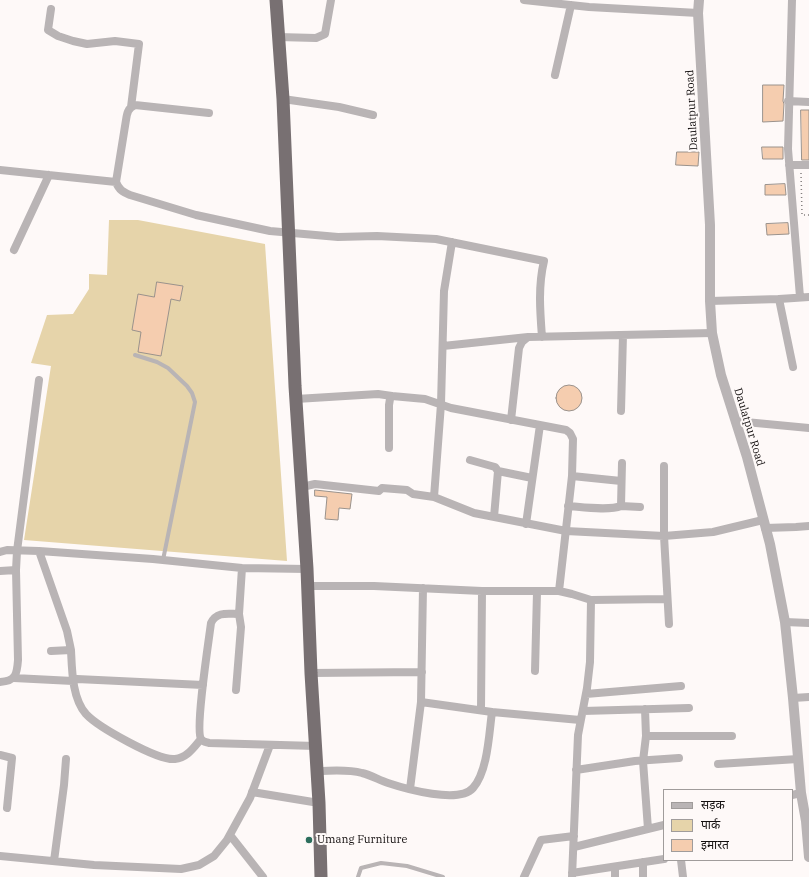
<!DOCTYPE html>
<html>
<head>
<meta charset="utf-8">
<style>
  body { margin:0 }
  #map { position:relative; width:809px; height:877px; overflow:hidden; background:#fef9f8; font-family:"IBM Plex Serif","Noto Sans Devanagari",serif }
  canvas { display:block }
  .legend { position:absolute; left:663px; top:789px; width:130px; height:72px; box-sizing:border-box; background:#fef9f8; border:1px solid #a09c9b; margin:0; padding:5px 7px; list-style:none; font-size:12px; color:#141010 }
  .legend li { display:flex; align-items:center; gap:8px; height:20px }
  .legend b { width:20px; border:1px solid #a09c9b }
</style>
</head>
<body>
<div id="map">
<canvas width="809" height="877"></canvas>
<ul class="legend">
<li><b style="height:5px;background:#b9b4b5"></b>सड़क</li>
<li><b style="height:11px;background:#e6d4aa"></b>पार्क</li>
<li><b style="height:11px;background:#f5cdaf"></b>इमारत</li>
</ul>
</div>
<script>
const context = document.querySelector('canvas').getContext('2d');
context.lineJoin = 'round';
function fill(path, color) { context.fillStyle = color; context.fill(path, 'evenodd'); }
function strokePath(path, color, width, dash) { context.strokeStyle = color; context.lineWidth = width; context.lineCap = dash ? 'butt' : 'round'; context.setLineDash(dash || []); context.stroke(path); }
function label(font, color, halo, rows, align = 'center') {
  context.font = font + ' "IBM Plex Serif",serif'; context.lineWidth = 4; context.setLineDash([]); context.textBaseline = 'middle'; context.strokeStyle = halo; context.fillStyle = color; for (const [text, x, y, turn = 0] of rows) {
    context.save(); context.translate(x, y); context.rotate((+turn || 0) * Math.PI / 180); context.textAlign = isNaN(turn) ? turn : align; if (halo) context.strokeText(text, 0, 0); context.fillText(text, 0, 0); context.restore();
  }
}
fill(new Path2D(`
  M109,220H138L265,244L287,561L24,540L51,366L31,363L47,315L73,314L89,289V274L107,275Z`), '#e6d4aa');
const building = new Path2D(`
  M763,85H784L783,101L784,104L783,121L763,122Z
  M801,110H809V160H802Z
  M762,147H783V159H763Z
  M677,152H699L698,166L676,165Z
  M785,184L786,195H765V185Z
  M788,223L789,234L767,235L766,224Z
  M157,282L183,286L180,301L171,299L161,356L138,352L141,332L132,330L138,294L154,297Z
  M556 398a13 13 0 1 1 26 0a13 13 0 1 1-26 0Z
  M315,490L352,494L350,509L339,508L338,520L325,519L327,497L315,496Z`);
fill(building, '#f5cdaf');
strokePath(building, '#9a928c', 1);
strokePath(new Path2D(`
  M801,173L802,215H809`), '#837f7e', 1.5, [1, 3]);
strokePath(new Path2D(`
  M135,355L157,362L168,368L187,386L192,393L195,402L163,560
  M358,877L361,868L381,863L407,866L443,877`), '#b9b4b5', 4);
strokePath(new Path2D(`
  M524,0L589,7L698,13
  M792,0L788,149L800,297
  M51,9L48,30L58,36L73,41L87,44L115,41L139,44L131,107
  M278,37L316,38L325,34L331,0
  M555,75L571,5
  M283,99L339,107L373,115
  M788,101L809,102
  M209,113L135,105C128,108 127,113 126,120L116,182C119,190 123,192 130,195L196,215L270,231L338,237L377,236L436,239L544,261C538,286 540,311 542,337
  M789,165H809
  M0,170L116,182
  M452,242L444,291L441,404L434,497L474,513L566,531L664,536L713,532L763,520
  M14,250L49,175
  M779,299L793,367
  M710,301L779,299L809,297
  M443,346L528,337
  M296,399L378,394L392,396
  M621,411L623,335
  M511,420L519,348L522,342L528,337L712,333
  M735,421L809,428
  M389,448V405L390,399L392,396L425,399L451,408L566,430L570,433L573,439L572,476L559,591
  M470,460L495,467L498,471L532,478
  M664,466V536L669,624
  M572,476L621,481
  M302,487L315,484L379,491L382,488L407,490L413,494L434,497
  M568,506C582,507 609,511 621,506L622,463
  M621,506L640,507
  M494,517L498,471
  M526,524L540,425
  M765,528L796,527L809,526
  M39,551L67,631L71,650L51,651
  M0,552L7,550L39,551L153,559L242,568L307,569
  M0,571L16,570
  M307,586H374L482,591H559L572,594L591,600L667,599
  M239,614C228,614 217,611 211,623C209,639 195,729 201,739C203,742 206,742 209,743L316,746
  M785,622L809,623
  M71,650C72,670 72,698 86,714C98,727 158,761 175,759C187,758 194,747 201,739
  M535,671L537,592
  M311,673L422,672
  M14,678L73,681L77,679L203,685
  M0,682C16,681 17,674 18,660L16,570L17,551L39,380
  M236,690L241,627L239,614L242,568
  M586,694L681,686
  M793,698L809,697
  M421,702L492,712L580,720
  M645,709L646,736L643,761L648,829
  M481,710L482,591
  M583,711L689,708
  M646,736H732
  M0,755L12,758L7,808
  M718,764L798,759
  M576,770L635,761L679,758
  M317,771C332,771 347,769 362,773C371,775 379,780 388,783C406,789 459,804 473,788C488,771 489,733 492,712
  M410,789L421,702L423,588
  M252,792L319,803
  M792,795L801,793
  M230,835L263,877
  M574,847L664,825
  M0,856L94,865L181,869L199,865L214,856L227,840L250,798L270,745
  M681,860L683,877
  M54,861L64,785L66,759
  M643,862V877
  M615,867V877
  M572,873L664,859
  M524,877L541,840L574,836
  M572,877L578,735L587,688L590,662L591,600`), '#b9b4b5', 8);
strokePath(new Path2D(`
  M699,0L698,13L710,225V301L712,333L721,375L747,457L770,544L785,622L793,698L801,793L806,821L809,857`), '#b9b4b5', 10);
strokePath(new Path2D(`
  M276,0L283,99L295,386L307,569L311,673L319,803L321,877`), '#787072', 13);
for (const [x, y, r, color] of [
  [309,840,4,"#2c6e5d"]
]) { const dot = new Path2D(); dot.arc(x, y, r, 0, 2 * Math.PI); context.fillStyle = color; context.fill(dot); strokePath(dot, '#fef9f8', 1.5); }
label('11px', '#141010', '#fef9f8', [
  ["Daulatpur Road",692,110,-93],
  ["Daulatpur Road",749,427,73]
]);
label('11px', '#141010', '#fef9f8', [
  ["Umang Furniture",317,840]
], 'left');
</script>
</body>
</html>
